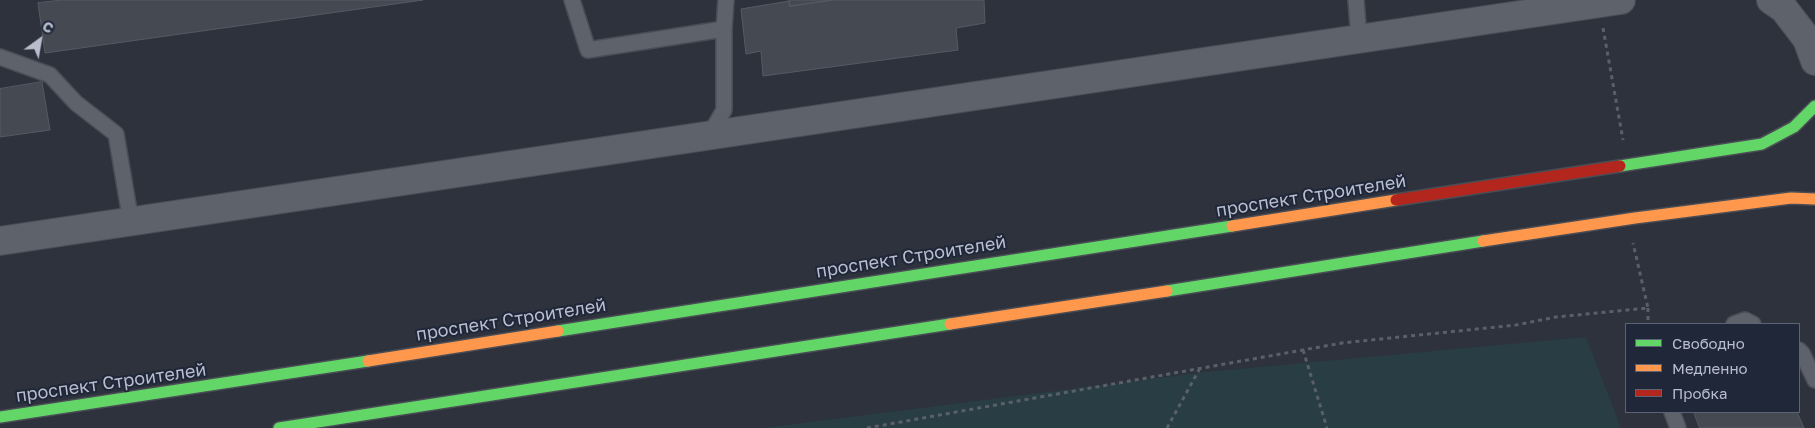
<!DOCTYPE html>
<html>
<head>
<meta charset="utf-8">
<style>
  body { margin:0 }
  #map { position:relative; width:1815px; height:428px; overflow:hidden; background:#2d323d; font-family:"Golos Text",sans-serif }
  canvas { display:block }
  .legend { position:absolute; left:1625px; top:323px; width:175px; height:90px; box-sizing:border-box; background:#1f2739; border:1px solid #5c6374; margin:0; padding:6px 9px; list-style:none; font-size:15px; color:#b8becd }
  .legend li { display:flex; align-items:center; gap:10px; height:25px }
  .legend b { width:25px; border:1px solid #5c6374 }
  .north { position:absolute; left:15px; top:15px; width:50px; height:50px; -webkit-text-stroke:4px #1f2739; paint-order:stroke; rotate:32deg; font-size:14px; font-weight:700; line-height:20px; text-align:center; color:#b8becd }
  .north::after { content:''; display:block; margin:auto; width:18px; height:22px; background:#b8becd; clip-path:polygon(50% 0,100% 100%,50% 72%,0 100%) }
</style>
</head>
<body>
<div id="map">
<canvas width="1815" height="428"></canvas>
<ul class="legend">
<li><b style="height:6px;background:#63d668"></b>Свободно</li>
<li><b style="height:6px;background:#ff974d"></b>Медленно</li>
<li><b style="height:6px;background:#b3261e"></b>Пробка</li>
</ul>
<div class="north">С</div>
</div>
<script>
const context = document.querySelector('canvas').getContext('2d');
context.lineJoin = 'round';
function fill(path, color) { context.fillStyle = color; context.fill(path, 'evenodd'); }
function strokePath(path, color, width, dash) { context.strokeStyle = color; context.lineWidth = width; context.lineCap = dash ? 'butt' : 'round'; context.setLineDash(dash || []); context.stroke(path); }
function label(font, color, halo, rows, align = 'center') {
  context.font = font + ' "Golos Text",sans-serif'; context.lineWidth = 4; context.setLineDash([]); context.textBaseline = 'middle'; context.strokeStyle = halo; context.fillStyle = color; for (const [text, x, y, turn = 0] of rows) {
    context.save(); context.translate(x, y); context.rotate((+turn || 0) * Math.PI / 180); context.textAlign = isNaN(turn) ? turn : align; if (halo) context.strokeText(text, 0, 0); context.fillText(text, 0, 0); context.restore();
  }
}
fill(new Path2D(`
  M1586,337L1621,428H762L1206,372Z`), '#293d44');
const building = new Path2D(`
  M62,0H423L45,53L38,3Z
  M789,0H833L790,6Z
  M833,0H984L985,23L956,28L958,50L763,76L761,51L746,54L741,9L789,1L790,6Z
  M42,82L50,130L0,137V89Z
  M1694,412H1797L1804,428H1700Z`);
fill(building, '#454952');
strokePath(building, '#555a65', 1);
const lane = new Path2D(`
  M572,0L588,50L724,29L726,0
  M1356,0L1359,39
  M0,57L50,75L76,103L116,134L131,222
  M709,136L724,110V29
  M1734,324L1745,320L1753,324
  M1799,350L1802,353L1815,380
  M1672,412L1678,428`);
const street = new Path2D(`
  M1771,0L1784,9L1807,39L1815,61
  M0,241L1621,0`);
const fast = new Path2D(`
  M1620,166L1762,144L1794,127L1815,106
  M1167,291L1483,241
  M558,331L1232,226
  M0,417L368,361
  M279,428L950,324`);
const slow = new Path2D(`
  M1232,226L1396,200
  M1483,241L1635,218L1791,198L1815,199
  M950,324L1167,291
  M368,361L558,331`);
const jam = new Path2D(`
  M1396,200L1620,166`);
strokePath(lane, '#4a4d55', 18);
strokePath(street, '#4a4d55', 30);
strokePath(fast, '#4a4d55', 14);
strokePath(slow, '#4a4d55', 14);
strokePath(jam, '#4a4d55', 14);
strokePath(new Path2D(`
  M1603,28L1623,140
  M1648,308V324
  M1303,350L1327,428
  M867,428L1342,343L1516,325L1556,317L1648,308L1633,243
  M1167,428L1200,368`), '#5a6067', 3, [4, 4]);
strokePath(lane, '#5d626b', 15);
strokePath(street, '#5d626b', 28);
strokePath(fast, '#63d668', 11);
strokePath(slow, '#ff974d', 11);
strokePath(jam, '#b3261e', 11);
label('18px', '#b8becd', '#1f2739', [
  ["проспект Строителей",1311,196,-9],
  ["проспект Строителей",911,257,-9],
  ["проспект Строителей",511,320,-9],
  ["проспект Строителей",111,383,-8]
]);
</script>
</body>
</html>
